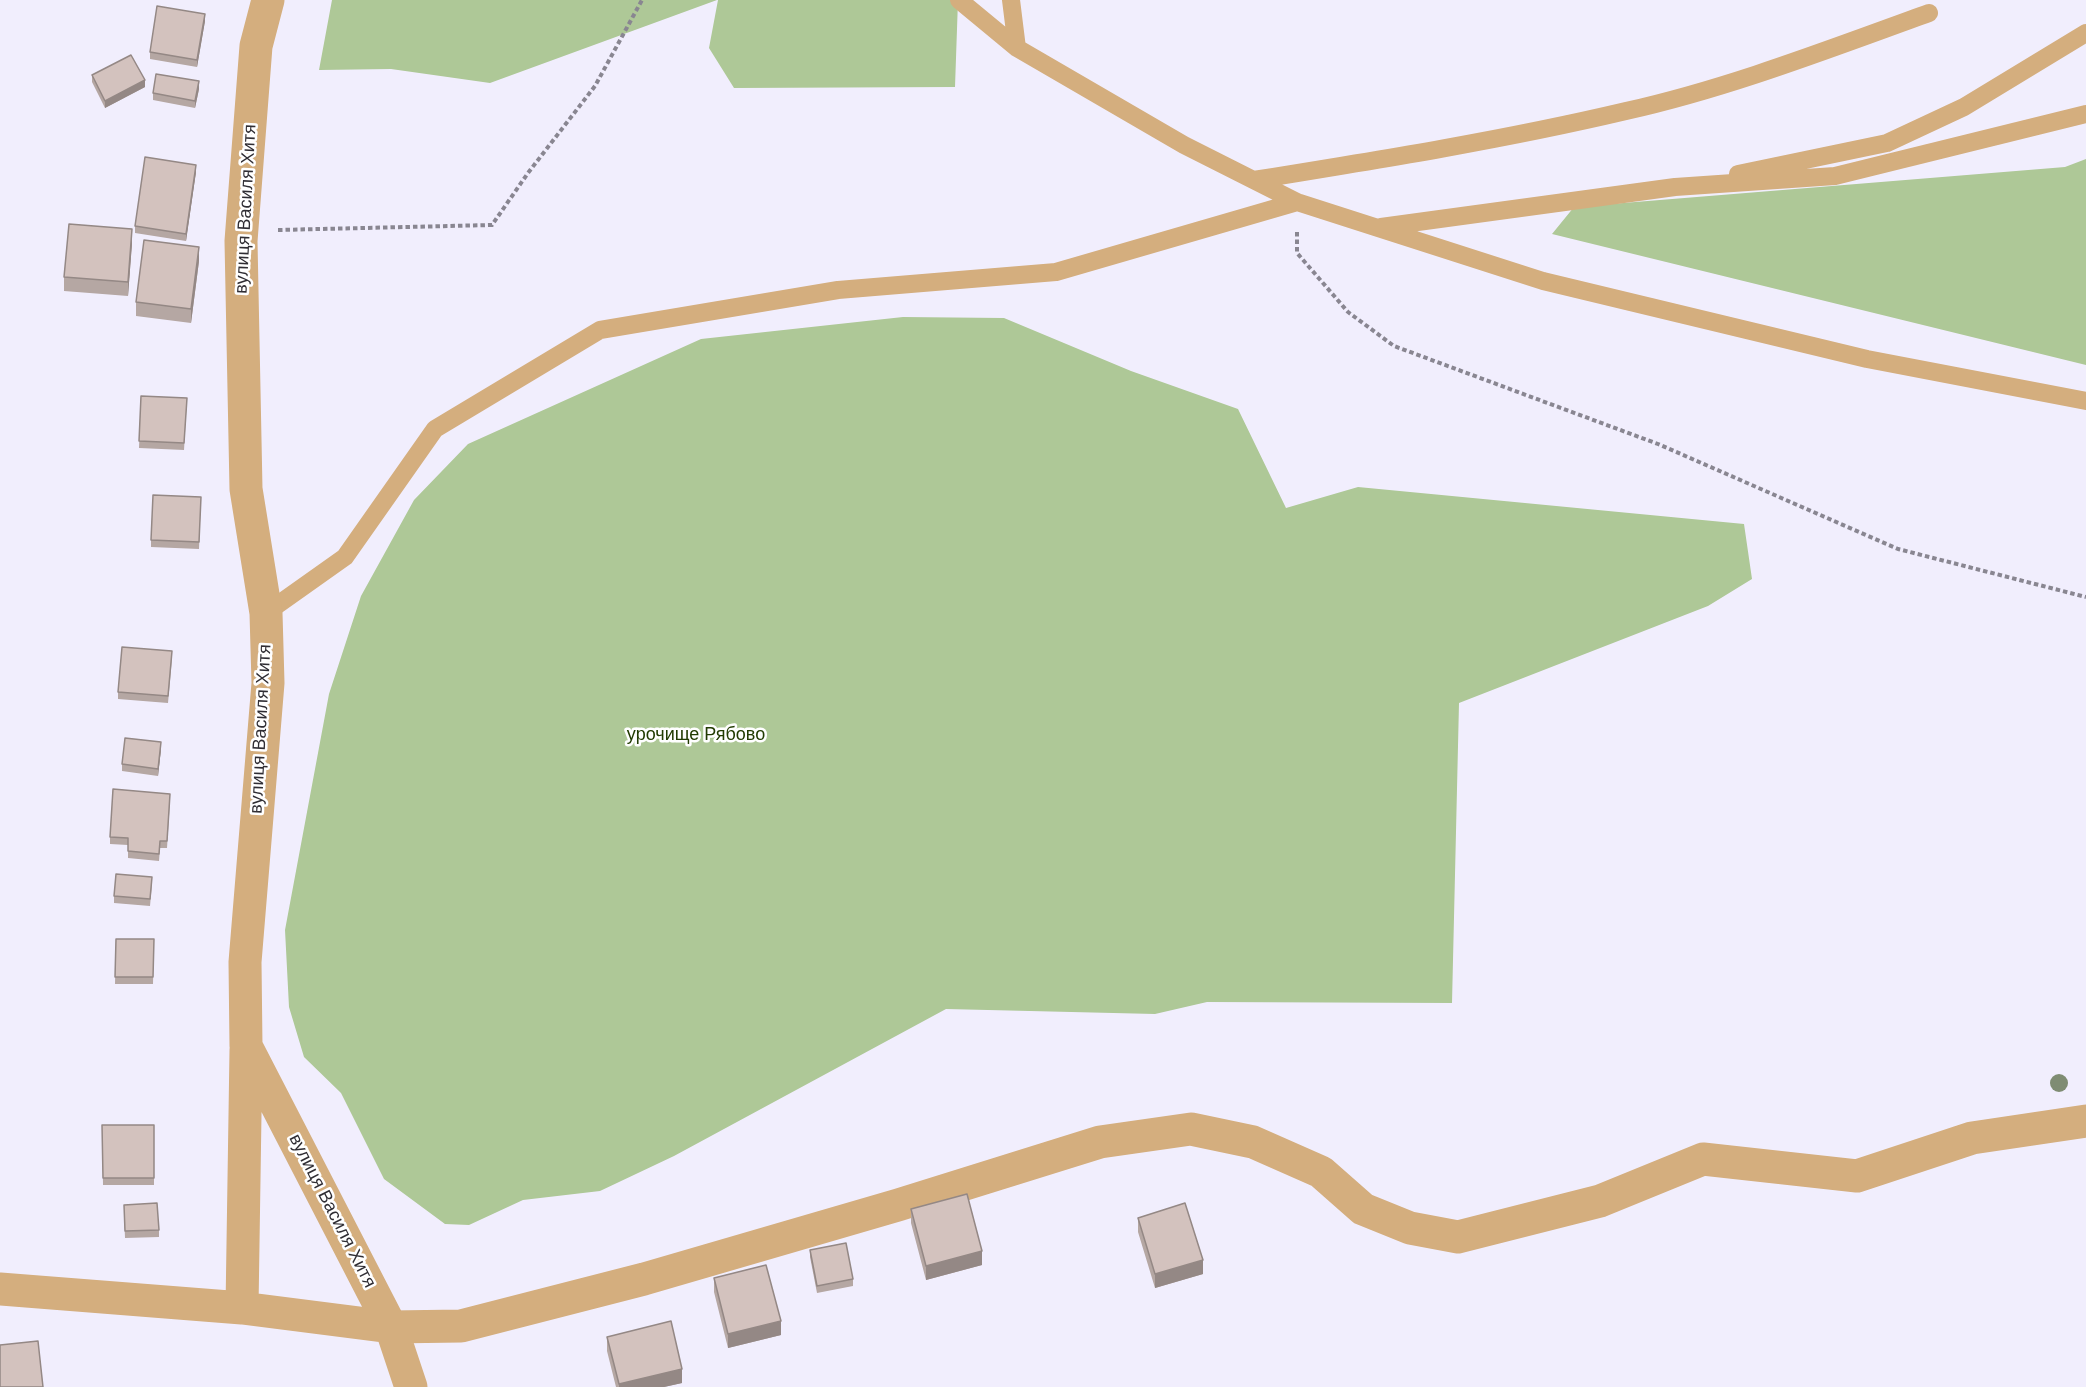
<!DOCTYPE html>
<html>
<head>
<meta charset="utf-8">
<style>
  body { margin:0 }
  canvas { display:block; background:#f1eefd }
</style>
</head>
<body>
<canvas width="2086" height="1387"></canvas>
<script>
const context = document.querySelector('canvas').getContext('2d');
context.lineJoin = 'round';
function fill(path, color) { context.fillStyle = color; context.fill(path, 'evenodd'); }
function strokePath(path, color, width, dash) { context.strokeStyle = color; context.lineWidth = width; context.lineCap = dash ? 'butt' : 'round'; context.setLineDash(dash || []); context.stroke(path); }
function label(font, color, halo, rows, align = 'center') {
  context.font = font + ' Arial,sans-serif'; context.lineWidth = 5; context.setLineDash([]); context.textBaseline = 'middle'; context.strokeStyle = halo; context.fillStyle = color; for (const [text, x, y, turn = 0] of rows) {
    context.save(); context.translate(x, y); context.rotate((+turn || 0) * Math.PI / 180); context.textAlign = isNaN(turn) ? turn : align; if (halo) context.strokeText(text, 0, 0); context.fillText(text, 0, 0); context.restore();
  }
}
fill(new Path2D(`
  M332,0H717L490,83L391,69L319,70Z
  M718,0H958L955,87L734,88L709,48Z
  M2086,159V365L1552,234L1574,207L2065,167Z
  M903,317L1004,318L1131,371L1238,409L1286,508L1358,487L1744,524L1752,579L1708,606L1459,703L1452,1003L1207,1002L1155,1014L946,1009L674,1156L600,1191L523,1200L469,1225L445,1224L384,1179L341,1093L304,1057L289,1007L285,930L329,694L361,596L414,500L468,444L701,339Z`), '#aec897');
strokePath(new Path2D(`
  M278,230L492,225L528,173L595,86L642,0
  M1297,232V253L1348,312L1394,346L1658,444L1898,549L2086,597`), '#898691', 4, [4.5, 3]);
strokePath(new Path2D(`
  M959,0L1017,48L1184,145L1297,202L1543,281L1867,359L2086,401
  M1011,0L1017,48
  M1738,174L1887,143L1964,107L2086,33
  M1254,180C1378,160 1503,140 1626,111C1729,88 1829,49 1929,13
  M1381,227L1675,187L1835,176L2086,114
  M266,613L345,557L435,429L600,330L838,290L1056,272L1297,202`), '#d4ae7e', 18);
strokePath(new Path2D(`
  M268,0L256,46L241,241L246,489L266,613L268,683L245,962L246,1046L391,1327L411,1387
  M0,1289L242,1308L391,1327L461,1326L644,1279L898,1205L1100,1142L1191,1129L1253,1142L1321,1172L1363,1209L1410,1228L1458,1237L1600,1201L1703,1159L1857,1176L1972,1138L2086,1121
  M242,1308L246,1050`), '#d4ae7e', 33);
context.fillStyle = '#7f8c73';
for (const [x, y] of [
  [2059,1083]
]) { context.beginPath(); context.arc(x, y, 9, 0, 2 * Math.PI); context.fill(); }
fill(new Path2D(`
  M205,21L197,67L150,59V52Z
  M92,75L145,87L105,108L92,82Z
  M199,89L195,108L153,100V93Z
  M196,172L186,241L135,233V226Z
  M132,243L128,296L64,291V277Z
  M199,261L191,323L136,316V302Z
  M141,396L187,398L184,450L139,448Z
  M201,497L199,549L151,547V540Z
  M172,658L168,703L118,699V692Z
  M161,749L158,776L122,771V764Z
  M170,801L167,848H160L159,861L128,858V845L110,844V837Z
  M152,884L150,906L114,903V896Z
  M116,939H154L153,984H115Z
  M102,1125H154V1185H103Z
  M911,1209L982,1265L926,1280L911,1223Z
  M124,1212L159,1230V1237L125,1238Z
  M1138,1218L1203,1274L1155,1288L1138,1232Z
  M810,1250L853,1279V1286L817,1293L810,1257Z
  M714,1278L781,1335L728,1348L714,1292Z
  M607,1337L682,1383L664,1387H616L607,1351Z`), '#b5a7a3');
fill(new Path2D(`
  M205,14V21L197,67V60Z
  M145,80V87L105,108V101Z
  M199,81V89L195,108V101Z
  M196,165V172L186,241V234Z
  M132,229V243L128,296V282Z
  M199,247V261L191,323V309Z
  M161,742V749L158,776V769Z
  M982,1251V1265L926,1280V1266Z
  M1203,1260V1274L1155,1288V1274Z
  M781,1321V1335L728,1348V1334Z
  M682,1369V1383L664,1387H619V1384Z`), '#948885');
const building = new Path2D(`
  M157,6L205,14L197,60L150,52Z
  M131,55L145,80L105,101L92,75Z
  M156,74L199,81L195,101L153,93Z
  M145,157L196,165L186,234L135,226Z
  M69,224L132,229L128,282L64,277Z
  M144,240L199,247L191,309L136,302Z
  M141,396L187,398L184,443L139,441Z
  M153,495L201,497L199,542L151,540Z
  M122,647L172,651L168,696L118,692Z
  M125,738L161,742L158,769L122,764Z
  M113,789L170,794L167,841H160L159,854L128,851V838L110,837Z
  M116,874L152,877L150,899L114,896Z
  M116,939H154L153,977H115Z
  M102,1125H154V1178H103Z
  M967,1194L982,1251L926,1266L911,1209Z
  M157,1203L159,1230L125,1231L124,1205Z
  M1185,1203L1203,1260L1155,1274L1138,1218Z
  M846,1243L853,1279L817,1286L810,1250Z
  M766,1265L781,1321L728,1334L714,1278Z
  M671,1321L682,1369L619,1384L607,1337Z
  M38,1341L43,1387H0V1345Z`);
fill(building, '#d3c2be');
strokePath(building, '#948885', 1.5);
label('18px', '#2f2d33', '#fff', [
  ["вулиця Василя Хитя",246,209,-87],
  ["вулиця Василя Хитя",261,729,-87],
  ["вулиця Василя Хитя",332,1211,63]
]);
label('18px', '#223b02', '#fff', [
  ["урочище Рябово",696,735]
]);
</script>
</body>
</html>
